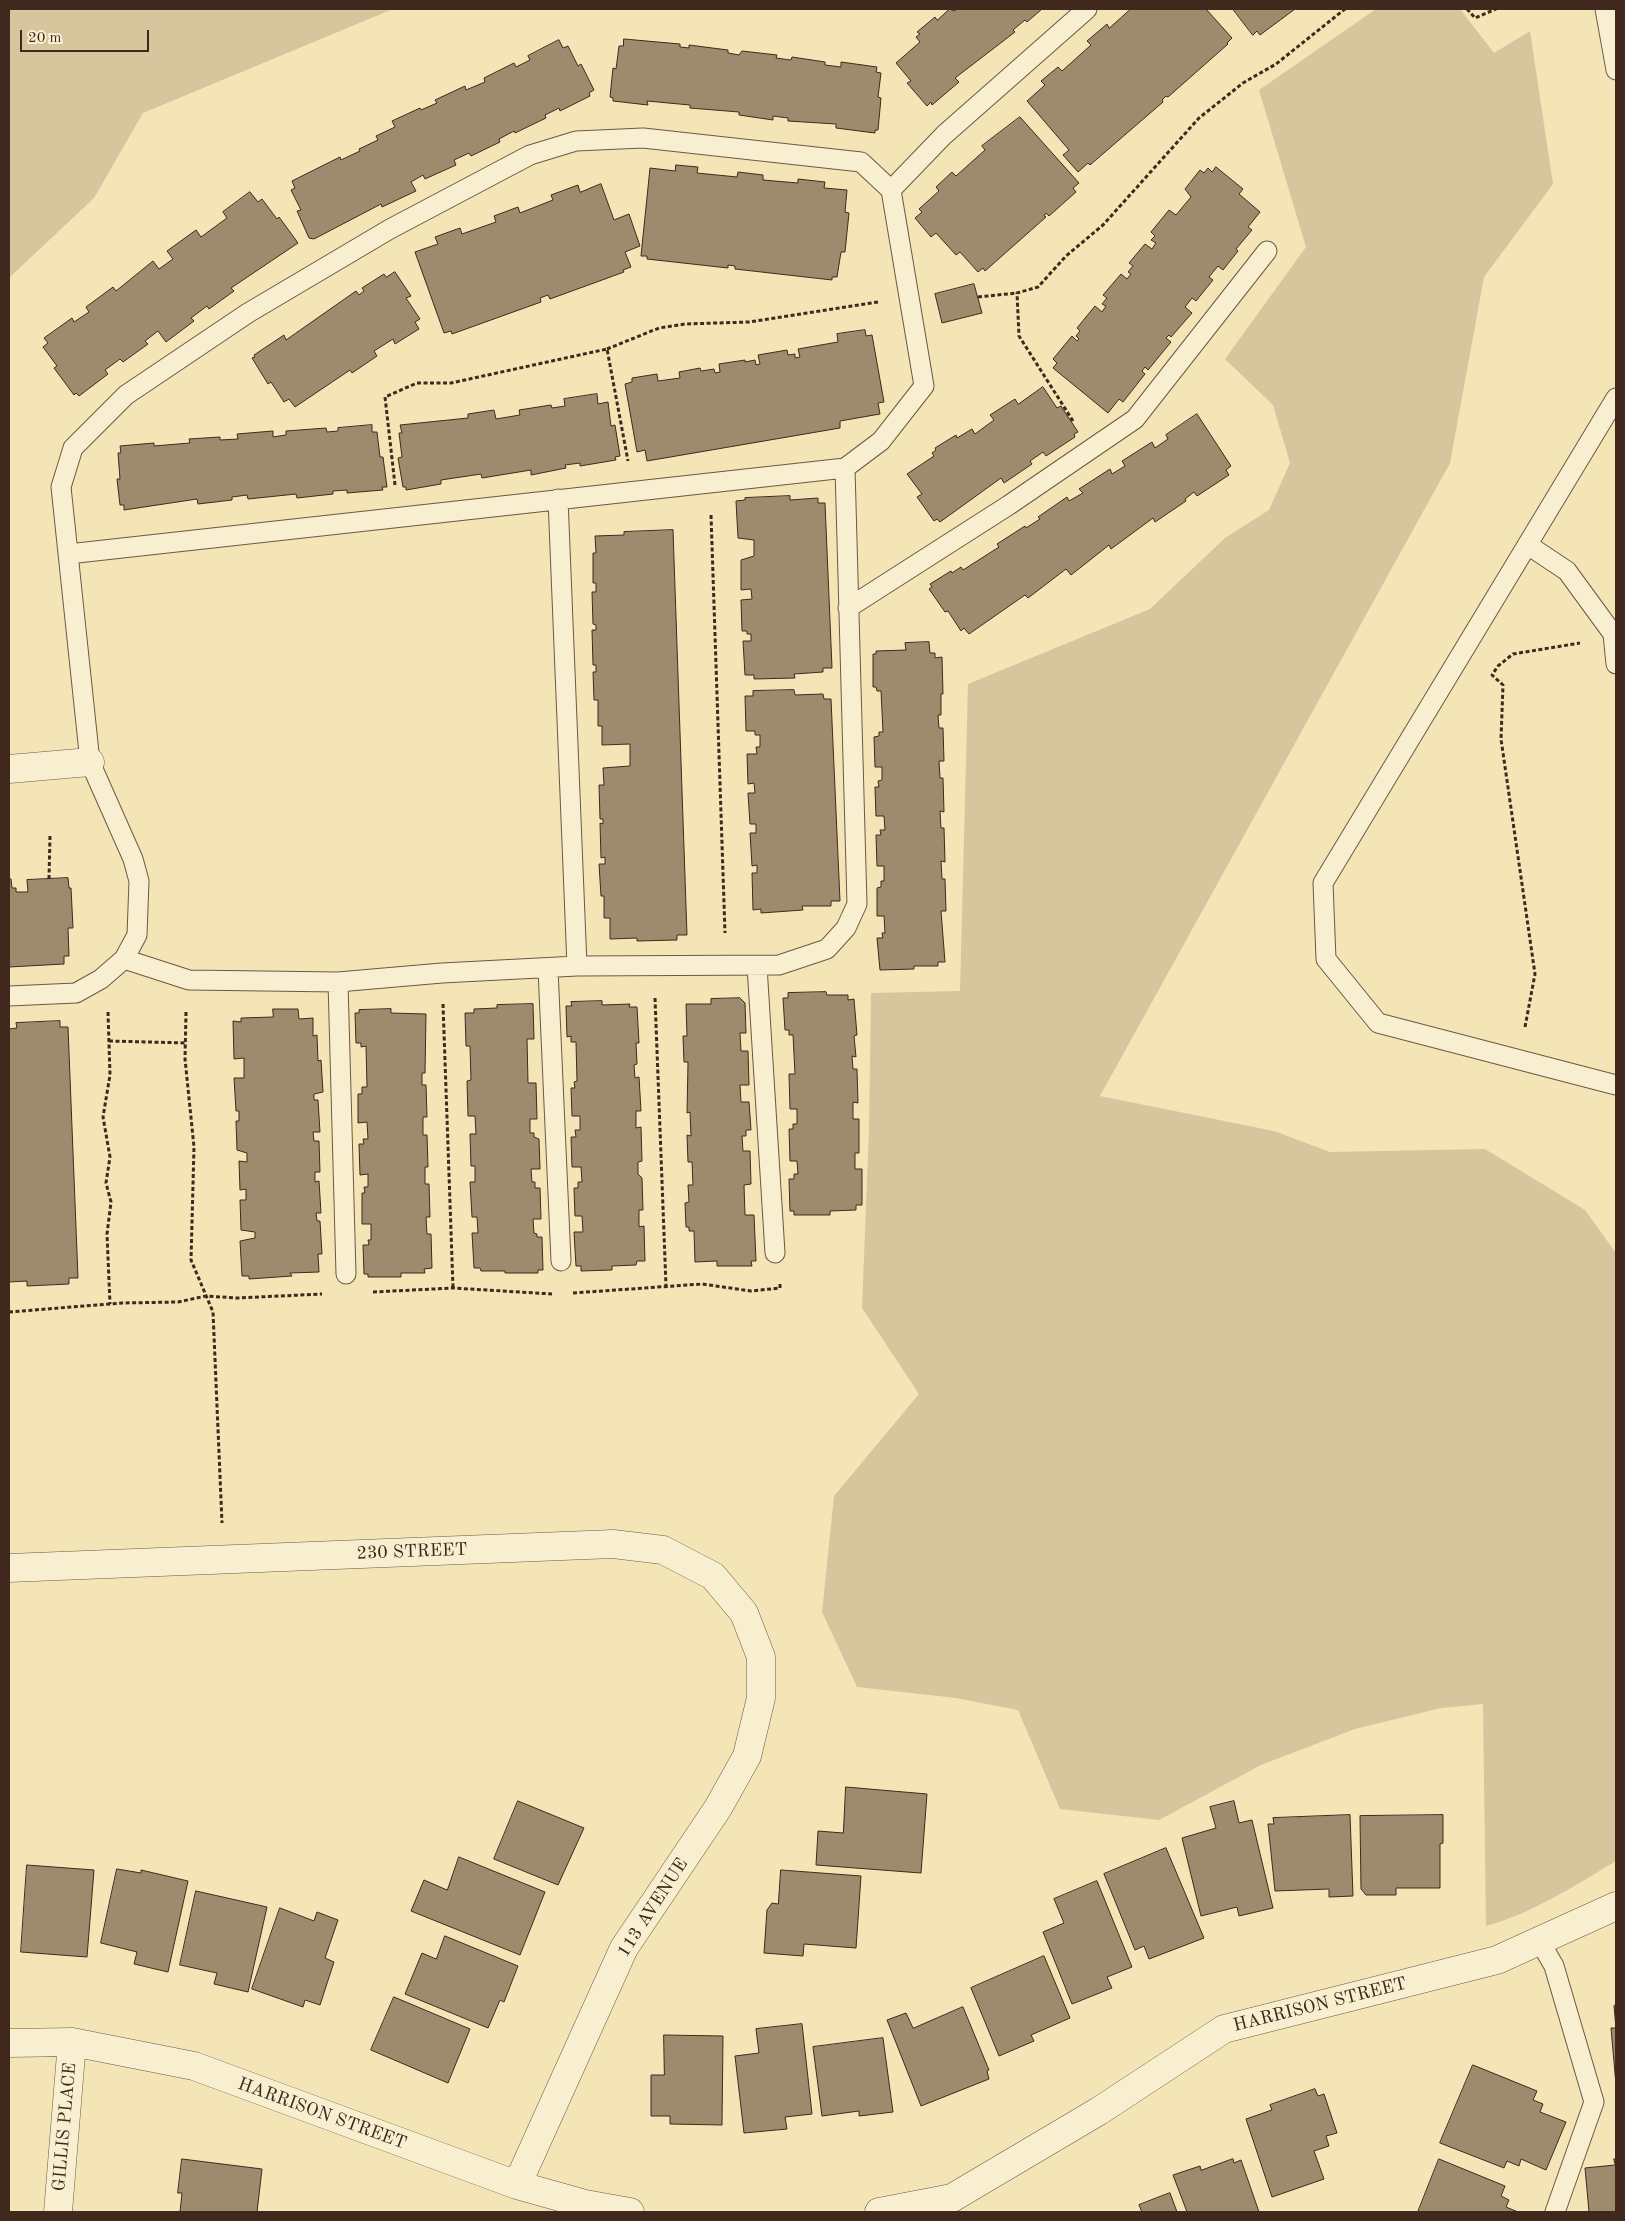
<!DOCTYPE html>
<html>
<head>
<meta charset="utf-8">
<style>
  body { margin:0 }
  #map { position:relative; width:1625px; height:2221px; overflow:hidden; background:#f4e5b7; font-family:"Old Standard TT",serif }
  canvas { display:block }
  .frame { position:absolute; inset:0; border:10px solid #41281d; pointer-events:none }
  .scale { position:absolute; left:20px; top:30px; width:129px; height:22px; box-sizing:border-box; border:2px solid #41281d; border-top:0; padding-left:6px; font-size:15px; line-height:18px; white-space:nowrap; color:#41281d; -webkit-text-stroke:4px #f8eed0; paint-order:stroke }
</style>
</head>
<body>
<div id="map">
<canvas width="1625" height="2221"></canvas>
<div class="frame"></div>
<div class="scale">20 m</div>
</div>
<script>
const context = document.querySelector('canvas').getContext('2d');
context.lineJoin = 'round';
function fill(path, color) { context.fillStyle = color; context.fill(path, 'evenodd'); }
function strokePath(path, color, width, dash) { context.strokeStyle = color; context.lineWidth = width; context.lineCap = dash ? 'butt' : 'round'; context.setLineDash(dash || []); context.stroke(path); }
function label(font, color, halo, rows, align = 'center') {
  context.font = font + ' "Old Standard TT",serif'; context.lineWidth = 4; context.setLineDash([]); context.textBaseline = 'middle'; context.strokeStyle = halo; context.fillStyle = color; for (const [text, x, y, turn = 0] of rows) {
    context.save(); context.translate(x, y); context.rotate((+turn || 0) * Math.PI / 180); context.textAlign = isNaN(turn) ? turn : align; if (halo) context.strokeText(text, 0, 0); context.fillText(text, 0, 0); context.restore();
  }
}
fill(new Path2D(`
  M9,9H393L143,113L94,198L9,278Z
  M1376,9H1460L1494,53L1530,31L1553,184L1484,277L1450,463L1100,1096L1274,1131L1330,1152L1485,1149L1585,1210L1616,1253V1861C1574,1886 1533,1913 1486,1926L1483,1704L1441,1708L1355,1729L1261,1765L1159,1820L1060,1809L1018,1710L956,1698L857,1687L822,1612L834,1496L919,1394L862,1308L869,1130L871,993L960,991L968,684L1150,609L1225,538L1269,510L1290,463L1273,405L1225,359L1306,247L1259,90Z`), '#d6c59d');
const building = new Path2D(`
  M950,9L954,11L957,9H1042L1027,22L1025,20L1013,30L1015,32L955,78L959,82L932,105L931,102L927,106L907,83L911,81L896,63L920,42L916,37L920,34L917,32L935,17L937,20Z
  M1131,9H1206L1232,38L1227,43L1228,44L1168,97L1166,96L1162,100L1163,102L1090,165L1088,163L1078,172L1063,155L1069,150L1027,101L1045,85L1041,81L1058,67L1062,71L1091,45L1087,41L1107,24L1109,28Z
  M1233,9H1295L1260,35L1257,31L1253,35Z
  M624,39L680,44V47L689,48V45L728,50V53L739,55L742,51L777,55L776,58L791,60L792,57L825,62V65L841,67V62L877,67L876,72L881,73L878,97L881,98L878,130H875V133L836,128V124L788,121V118L773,116V120L739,115V112L690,108V105L647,101L648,105L613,101V98L610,97L613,68L616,69L619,46H623Z
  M559,40L563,48L568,46L578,66L581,64L594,90L589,93L590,96L560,111L559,108L545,115L546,118L515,133L514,131L499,139L500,142L471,156L469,153L454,160L456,165L425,179L423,175L411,182L416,191L382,207L381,204L314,239L309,238L297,211L301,210L291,190L295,188L292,181L340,157L341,160L360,151L359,149L378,140L376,136L395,127L392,121L420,108L421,110L437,103L435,100L465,86L466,90L485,82L484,78L514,63L516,67L530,60L528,56Z
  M1020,117L1079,183L1073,188L1076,192L1049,216L1046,213L1044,216L1046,217L985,271L983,268L978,272L960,252L956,255L936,233L931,237L915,218L922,212L919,209L939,191L936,187L952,172L956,176L985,150L982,146Z
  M676,165L698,167L697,173L737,177L738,172L763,175V180L798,183V179L825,182L824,188L847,190L845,212L849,213L845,252H841L837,277H832V280L735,269V266L728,265V268L647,259V256H641L650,168L675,171Z
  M1216,167L1243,189L1239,194L1260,212L1248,227L1252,230L1236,249L1238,251L1223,270L1218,266L1209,277L1213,280L1196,301L1192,298L1185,307L1192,313L1171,337L1169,335L1166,338L1171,342L1148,370L1145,367L1142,371L1145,374L1123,402L1119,399L1108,413L1053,368L1057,363L1053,359L1072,336L1077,341L1079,339L1076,336L1080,331L1077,328L1095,306L1102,312L1106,306L1102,304L1107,298L1103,295L1121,274L1127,279L1131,274L1128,272L1133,266L1129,263L1145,244L1152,249L1156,243L1151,240L1155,236L1151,232L1169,210L1176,215L1191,197L1185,189L1200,170L1204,173L1208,168L1212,172Z
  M601,184L614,220L629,214L640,246L625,252L631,267L623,270L624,272L550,299L548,295L540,298L541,302L452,334L451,331L444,333L415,252L438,244L435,237L460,228L462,234L496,222L494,216L518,207L520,213L553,200L551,195L578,185L580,192Z
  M250,192L258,202L262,199L277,219L279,217L298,243L231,288L234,291L209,309L207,306L191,318L194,321L166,342L158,331L145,341L148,344L123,362L120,359L105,370L108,374L79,396L76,393L74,395L54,368L57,366L43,347L48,343L44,338L72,318L74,322L89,312L86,307L113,287L116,291L153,261L159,269L173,259L167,251L196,230L201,237L227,218L223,212Z
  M395,272L411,296L406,298L420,319L415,322L419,329L395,344L393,339L374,351L377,356L352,373L350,370L295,407L289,399L284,402L271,382L268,384L252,358L255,357L254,355L284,335L286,340L356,291L359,295L364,291L362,288L384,274L386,277Z
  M974,284L982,313L942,323L935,294Z
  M865,330L866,336L872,335L884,402L878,403L880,414L840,421V428L647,461L645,450L637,452L625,384L632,382V378L657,374L658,381L680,378L679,372L700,368L701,371L714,369L715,373L720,372L719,364L745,360V362L755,360L756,365L760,364L758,355L787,350L788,355L795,354V358L800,357L798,349L838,342L837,334Z
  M1043,387L1057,408L1061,406L1078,432L1074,434L1075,437L1046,456L1043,452L1030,461L1032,464L1004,483L1001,478L940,522L937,519L934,521L917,497L922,494L907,474L934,456L932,453L936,450L935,448L956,435L957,438L972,429L975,434L994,420L990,415L1015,399L1018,404Z
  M597,394L598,404L608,402L611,426L615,425L620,456L615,457L616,460L580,466V463L565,465L566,468L531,475V470L482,478L481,474L441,480V484L406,490V487H403L398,458L402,457L399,433H402L400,425L468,418V414L494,410L496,419L520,415L519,410L551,405L552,408L565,406L564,399Z
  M1197,414L1231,466L1226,470L1229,475L1197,496L1194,492L1185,499L1186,501L1155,522L1153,518L1111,549L1109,545L1071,575L1066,569L1028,598L1025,595L969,634L964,628L961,631L948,611L945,612L929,589L932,587L930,584L951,571L952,573L961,567L963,570L999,547L997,544L1025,526L1026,528L1040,519L1038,517L1067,497L1069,501L1083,493L1079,489L1110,469L1112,474L1125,466L1122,461L1152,442L1155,448L1168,439L1166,435Z
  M372,425V432H377L380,457H383L387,487H382L383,490L347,493V490L333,491V494L297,498L296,494L248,499L247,495L232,497V500L198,504L197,499L124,510V505H120L117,479H120L118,453H121L120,446L154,443V446L190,443L189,439L220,437V440L238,439L237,434L273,431V437L286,435V431L326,428L327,432L338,431V428Z
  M790,496V500L818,498V503H825L832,668H823V672L794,674L795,678L754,679V675H745L743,641H751V634H747V631H742L741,600L752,599L751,589L741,590V560L754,556V540L738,538L736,501L745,500V498Z
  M673,530L687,935H677V940L637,941V938L610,939V918H604V896H601L599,864H605V857L601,858L600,823L603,824V819H600L599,785H604L603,768L630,766V744L602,745V726H598V700H594L593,672H596V665H593L592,630H596V625L593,624L592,592H596V583H593V553H596L595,536L624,535V532Z
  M929,642L930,653H935V658L942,657L943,694H941V715H938L939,728H943L944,761H939L940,778H943L944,812L940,811L941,828H944L945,862L941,861L942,879H945L946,911H941L945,962H938V966H914V969L880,970L877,938H883L882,933H885L884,916H877V888L881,887V881H884V866H877L876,835H881L880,830H885L884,816H876L875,787H879L878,781L882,780V767H875L874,737L879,736V732H883L881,691H877L876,687H873V654H876V651L906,650L905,643Z
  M794,690L795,695L823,694L824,699H831L840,901H831V906H802L803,910L761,913V909L753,910L752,873H757V865L752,866L750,833H756V824H750L748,793H755L754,783L748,784L747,754H757L756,747H760V735H755V731H746L745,696H753V691Z
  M68,878L69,888H71L73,928H68L69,956H64V964L9,967V879H11L12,888H16V892H28L27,880Z
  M826,992L827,995H848V1000L854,999L857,1035L854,1036L856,1057L852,1056L853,1069H857L858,1103L853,1102V1119H859V1153H855V1169H862V1205H856V1210L830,1211V1215H794V1211H790L789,1179H794V1174H798L797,1161H790L789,1129H793V1124H797V1109H790L789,1074H795L793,1035H789V1030H785L783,998H788V993Z
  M740,998L745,1003L746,1033H740L741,1051H748L749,1085H740L741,1102H749L751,1130H746V1136H742L743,1151H750L751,1184L744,1185L745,1215H754L756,1261H751L752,1266H717V1261L695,1262L694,1231H689V1227H686L685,1203L689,1202L688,1185H693L692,1162H688L687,1135L691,1136L690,1112L687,1113L688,1062H684L683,1036H687L686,1004H711V999Z
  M602,1001V1005L630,1004L629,1007H637L639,1043H636L637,1064L634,1065L635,1078L639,1077L641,1111H636V1128L641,1127L642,1161L638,1162V1174L642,1178L643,1210H639V1227L644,1226L645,1261H637L636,1265L612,1266V1270L581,1271V1266H576L574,1232H583L582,1216H575L574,1188H578V1182H582L581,1167H572L571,1137H576L575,1130H580V1116H572L571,1088H575L574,1082L577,1081L576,1042H571V1036L567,1037L566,1006H572L571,1002Z
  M533,1004L534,1039H527L528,1083H536L537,1119H530V1133H534V1137L539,1139L540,1169H531L532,1182H535V1188H540L541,1219H533L534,1233L537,1234V1237H542L543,1270H538V1273H505V1271H481L480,1268H474L472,1233H478L477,1217H472L470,1182H475V1166H471L470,1134H476L475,1116H468L467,1081L471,1080L470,1046H466L465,1013H474V1009L497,1008V1005Z
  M273,1009H298L299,1019L313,1018V1036L317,1035L318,1061L321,1060L323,1092L314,1094V1100H318L320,1132H313L314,1141H319L320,1172H315V1182L319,1181L321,1213H316L317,1221H320L322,1254H318L319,1272L290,1273L292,1276L249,1279V1276H242L240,1241L255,1238V1232L241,1230L240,1200H246V1189L240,1190L239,1161L247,1162V1153L237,1150L236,1121H239V1111H236L234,1078H244V1058L234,1059L233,1021L241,1022V1018L273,1017Z
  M391,1009V1013L426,1014L425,1073H422V1085H426L427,1117H423V1135H427L428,1167H425V1184H429L430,1217H426L427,1234H431L432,1268L424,1269L425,1273H401V1277H368V1274H364L363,1245H369L368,1240H371V1224H362V1193H365L364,1187H368V1174L360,1175L359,1144H364L363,1139H368L367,1122L358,1123V1094H362V1087H367L366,1046L361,1047V1043H356L355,1013H359V1010Z
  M60,1021V1027H68L78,1278H69V1284L27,1286V1281L9,1282V1029L17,1028L16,1023Z
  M846,1787L927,1794L921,1873L816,1865L818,1831L843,1833Z
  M518,1801L584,1828L558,1885L494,1859Z
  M1234,1801L1239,1823L1252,1820L1273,1908L1239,1916L1237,1907L1201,1916L1182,1838L1216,1828L1210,1807Z
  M1350,1815L1353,1896L1329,1897V1889L1275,1891L1268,1824H1274L1273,1818Z
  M1443,1815V1843L1440,1844V1888H1396V1895H1366L1361,1889L1360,1816Z
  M1166,1848L1204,1938L1149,1959L1144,1946L1135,1950L1104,1874Z
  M459,1857L545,1892L520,1955L411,1911L424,1880L447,1890Z
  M27,1865L94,1870L87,1957L21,1952Z
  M117,1869L141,1873V1870L188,1881L168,1972L134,1964L137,1952L101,1943Z
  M781,1870L861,1876L856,1948L804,1944L803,1956L764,1953L767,1910L772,1903L778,1904Z
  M1097,1881L1132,1967L1107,1977L1112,1988L1072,2004L1043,1932L1064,1923L1054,1899Z
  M196,1891L267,1907L248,1992L214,1984L217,1973L180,1965Z
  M280,1908L314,1921L317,1912L338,1920L325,1958L334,1962L320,2005L305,2000L303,2007L252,1989Z
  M445,1936L518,1966L504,2002L500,2000L488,2028L405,1994L422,1953L436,1959Z
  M1044,1956L1070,2018L1031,2035L1034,2041L999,2056L971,1988Z
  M394,1997L470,2029L448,2083L371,2050Z
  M1616,2005V2085L1611,2028H1616L1614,2006Z
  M963,2007L989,2070L987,2071L989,2079L921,2106L887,2020L906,2013L913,2028Z
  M802,2024L812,2114L785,2117L787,2129L744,2133L735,2056L759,2053L756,2029Z
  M664,2035L723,2036L722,2125L670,2124V2116H651V2075H664Z
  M883,2038L893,2112L859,2116V2111L822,2116L813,2047Z
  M1473,2065L1537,2091L1533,2100L1543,2104L1540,2112L1566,2122L1546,2170L1521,2159L1519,2166L1507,2161L1504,2168L1440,2143Z
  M1315,2089L1318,2096L1324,2094L1337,2133L1326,2136L1329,2146L1314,2151L1324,2179L1272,2197L1246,2119L1272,2110L1270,2105Z
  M182,2159L262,2169L257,2212H180L182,2193H178Z
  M1233,2159L1234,2163L1241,2160L1259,2212H1187L1173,2175L1200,2166L1201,2170Z
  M1439,2159L1505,2186L1501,2196L1509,2200L1506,2207L1518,2212H1418Z
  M1614,2159H1616V2212H1589L1585,2168L1615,2165Z
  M1170,2193L1177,2212H1142L1139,2205Z`);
fill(building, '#9e8a6d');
strokePath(building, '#41281d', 1);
const lane = new Path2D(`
  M1605,9L1616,70
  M891,190L944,135L1087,9
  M1616,398L1323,883L1326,959L1378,1023L1616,1085
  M558,499L577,966
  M1528,545L1567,571L1613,634L1616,664
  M848,608L1009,505L1135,419L1267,251
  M124,959L189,980L338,982L442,973L577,966L779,965L827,949L846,928L857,904L845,468
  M757,966L775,1253
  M548,969L561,1261
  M338,982L346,1274
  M9,996L76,993L101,979L124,959L137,935L139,881L133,859L90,762L61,487L73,448L126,395L248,313L390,229L530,155L576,141L643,138L861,162L891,190L924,386L881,441L845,468L68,554
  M1539,1940L1554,1966L1594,2102L1555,2212`);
const street = new Path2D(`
  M9,769L90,762
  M9,1568L613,1544L663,1550L713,1576L744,1613L761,1657V1698L747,1756L718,1808L624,1948L517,2185
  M9,2043L72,2042L194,2066L517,2185L585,2204L630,2212
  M58,2212L72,2042
  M879,2212L952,2198L1099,2111L1224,2029L1497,1960L1616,1906`);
strokePath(lane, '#6e5744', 21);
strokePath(street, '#6e5744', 29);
strokePath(new Path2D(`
  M1467,9L1475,18L1496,9
  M978,297L1017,293
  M607,349L659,328L685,324L749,322L878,302
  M1073,421L1019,336L1017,293L1038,287L1066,256L1103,225L1199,118L1243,83L1276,64L1345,9
  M395,485L385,397L417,383H451L607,349L628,461
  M711,515L725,933
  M49,879L50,835
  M655,998L666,1286
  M443,1004L453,1288
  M108,1012L110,1075L103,1117L110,1157L106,1183L111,1202L107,1234L110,1304
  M186,1012L185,1059L194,1147L191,1260L213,1312L222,1523
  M1525,1027L1535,974L1501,739L1503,685L1492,675L1498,666L1513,654L1580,643
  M109,1041L187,1043
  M373,1292L453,1288L552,1294
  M573,1293L702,1284L751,1291L780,1288V1284
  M9,1312L122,1303L178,1302L206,1296L237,1298L322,1294`), '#41281d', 3, [4, 2.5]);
strokePath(lane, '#f8eed0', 19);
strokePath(street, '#f8eed0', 28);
label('18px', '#41281d', '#f8eed0', [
  ["230 STREET",412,1552,-2],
  ["113 AVENUE",653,1908,-57],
  ["HARRISON STREET",1320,2005,-14],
  ["HARRISON STREET",322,2114,20],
  ["GILLIS PLACE",65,2127,-85]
]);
</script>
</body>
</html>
